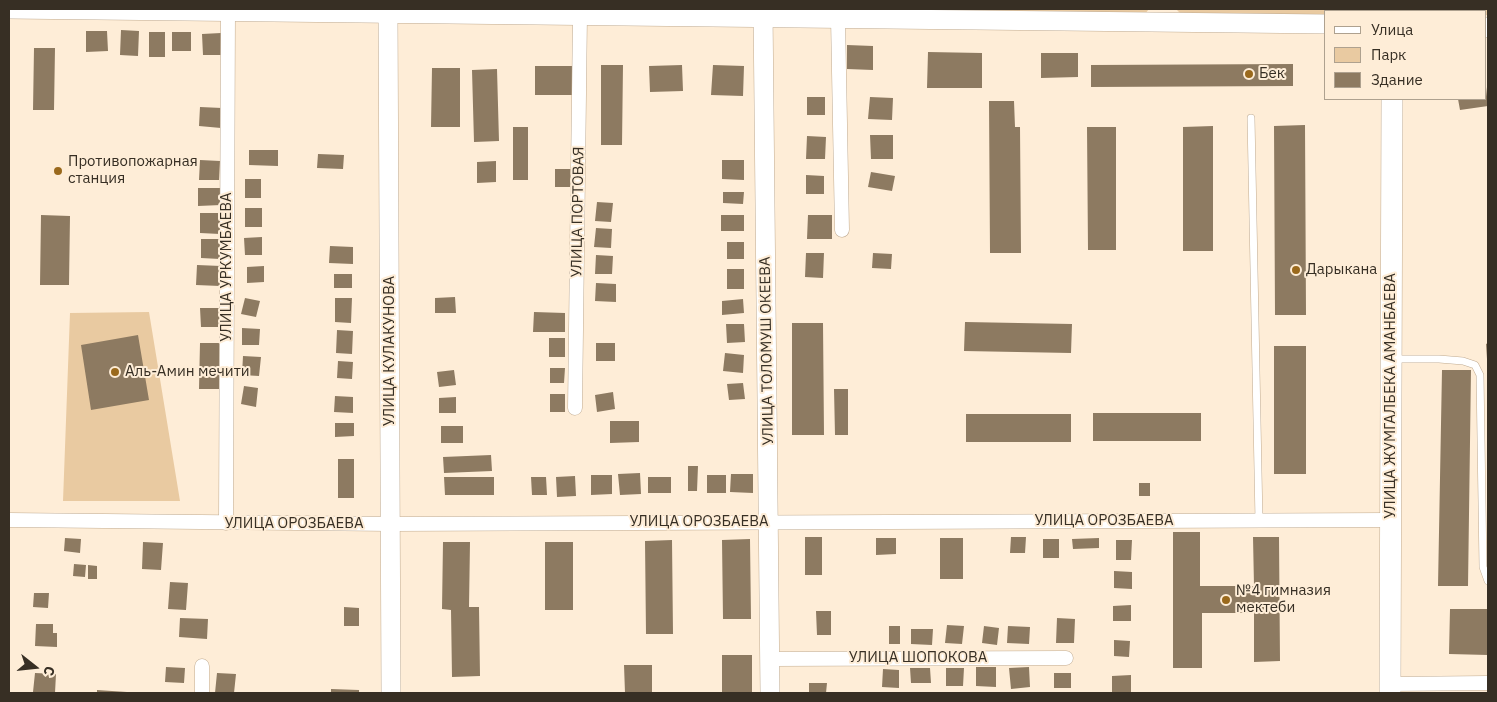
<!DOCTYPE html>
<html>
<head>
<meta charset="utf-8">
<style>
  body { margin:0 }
  #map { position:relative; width:1497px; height:702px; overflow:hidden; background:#feedd7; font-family:"IBM Plex Sans",sans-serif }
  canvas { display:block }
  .frame { position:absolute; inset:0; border:10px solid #372f24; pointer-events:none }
  .legend { position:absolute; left:1324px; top:10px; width:162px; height:90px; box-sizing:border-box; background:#feedd7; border:1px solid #aea18f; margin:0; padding:6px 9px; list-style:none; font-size:15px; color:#372f24 }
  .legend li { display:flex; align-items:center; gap:10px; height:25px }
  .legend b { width:25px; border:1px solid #aea18f }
  .north { position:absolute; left:10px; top:642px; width:50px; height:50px; -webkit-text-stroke:4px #feedd7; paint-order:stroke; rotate:106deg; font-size:14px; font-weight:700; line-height:20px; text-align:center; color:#372f24 }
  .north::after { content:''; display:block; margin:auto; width:18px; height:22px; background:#372f24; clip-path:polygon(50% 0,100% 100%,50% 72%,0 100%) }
</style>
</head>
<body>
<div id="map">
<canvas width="1497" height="702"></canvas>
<div class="frame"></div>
<ul class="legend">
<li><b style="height:6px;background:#fff"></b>Улица</li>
<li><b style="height:14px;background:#e9caa1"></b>Парк</li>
<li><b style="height:14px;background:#8d7a61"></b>Здание</li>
</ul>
<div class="north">С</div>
</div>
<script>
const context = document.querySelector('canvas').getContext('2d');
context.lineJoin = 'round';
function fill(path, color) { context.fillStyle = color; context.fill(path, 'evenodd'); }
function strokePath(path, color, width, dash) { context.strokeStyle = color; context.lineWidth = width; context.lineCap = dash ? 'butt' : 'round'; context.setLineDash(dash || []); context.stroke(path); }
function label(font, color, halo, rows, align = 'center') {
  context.font = font + ' "IBM Plex Sans",sans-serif'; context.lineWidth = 4; context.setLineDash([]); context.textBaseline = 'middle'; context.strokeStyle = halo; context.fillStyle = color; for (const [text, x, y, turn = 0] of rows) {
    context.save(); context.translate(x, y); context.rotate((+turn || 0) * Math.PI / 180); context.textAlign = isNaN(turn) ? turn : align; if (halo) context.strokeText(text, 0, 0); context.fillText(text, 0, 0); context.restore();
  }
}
fill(new Path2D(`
  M803,9H1149L1144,15Z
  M1176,9H1373L1371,11H1326V18L1181,14Z
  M1430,9H1488V15H1486V11H1433Z
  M149,312L180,501H63L70,313Z`), '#e9caa1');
fill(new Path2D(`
  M121,30L139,31L138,56L120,55Z
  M86,31H107L108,51L86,52Z
  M149,32H165V57H149Z
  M172,32H191V51H172Z
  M221,33V55H203L202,34Z
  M847,45L873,46V70L847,69Z
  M34,48H55L54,110H33Z
  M928,52L982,53V88H927Z
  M1041,53H1078V77L1041,78Z
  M1293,64V86L1091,87V65Z
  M601,65H623L622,145H601Z
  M682,65L683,91L650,92L649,66Z
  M713,65L744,66L743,96L711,95Z
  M535,66H572V95H535Z
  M432,68H460V127H431Z
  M497,69L499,141L474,142L472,70Z
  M1486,87L1488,106L1460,110L1458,99H1486Z
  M807,97H825V115H807Z
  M870,97L893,98L892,120L868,119Z
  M989,101H1014L1015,127H1020L1021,253H990Z
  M200,107L222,108L221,128L199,126Z
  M1305,125L1306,315H1275L1274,126Z
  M1213,126V251H1183V127Z
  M513,127H528V180H513Z
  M1087,127H1116V250H1088Z
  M870,135H893V159H871Z
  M807,136L826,137L825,159H806Z
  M249,150H278V166L249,165Z
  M318,154L344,155L343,169L317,168Z
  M200,160L220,161L219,180H199Z
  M722,160H744V180L722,179Z
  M496,161V182L477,183V162Z
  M555,169H571L570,187H555Z
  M871,172L895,176L892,191L868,187Z
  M806,175L824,176V194H806Z
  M245,179H261V198H245Z
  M198,188H221V205L198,206Z
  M723,192H744L743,204L723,203Z
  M597,202L613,203L611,222L595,221Z
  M245,208H262V227H245Z
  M200,213H220V234L200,233Z
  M41,215L70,216L69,285H40Z
  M721,215H744V231H721Z
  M808,215H832V239H807Z
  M596,228L612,229L611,248L594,247Z
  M262,237V255H245L244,238Z
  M201,239H221L220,259L201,258Z
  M727,242H744V259H727Z
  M330,246L353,247V264L329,263Z
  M806,253H824L823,278L805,277Z
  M873,253L892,254L891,269L872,268Z
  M596,255L613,256L612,274H595Z
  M197,265L221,266L220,286L196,285Z
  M264,266V282L247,283V267Z
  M727,269H744V289H727Z
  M334,274H352V288H334Z
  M596,283L616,284V302L595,301Z
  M455,297L456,313H435V298Z
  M245,298L260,301L256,317L241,314Z
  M335,298H352L351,323L335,322Z
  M743,299L744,313L722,315V301Z
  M200,308H219V327H201Z
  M534,312L565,313V332H533Z
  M965,322L1072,324L1071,353L964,351Z
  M792,323H823L824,435H792Z
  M726,324H744L745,342L727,343Z
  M242,328L260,329L259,345H242Z
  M337,330L353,331L352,354L336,353Z
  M138,335L149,400L91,410L81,345Z
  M549,338H565V357H549Z
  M200,343H220L219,389H199Z
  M596,343H615V361H596Z
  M1488,343V359H1487L1486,344Z
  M1274,346H1306V474H1274Z
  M725,353L744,355L743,373L723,371Z
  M243,356L261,357L259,376L242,375Z
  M338,361L353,362L352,379L337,378Z
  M550,368H565L564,383H550Z
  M454,370L456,385L439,387L437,372Z
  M1442,370H1471L1468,586H1438Z
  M743,383L745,399L729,400L727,384Z
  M244,386L258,388L256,407L241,404Z
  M834,389H848V435H835Z
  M613,392L615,409L597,412L595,395Z
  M550,394H565V412H550Z
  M335,396L353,397V413L334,412Z
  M456,397V413H439V398Z
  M1093,413H1201V441H1093Z
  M966,414H1071V442H966Z
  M610,421H639V442L610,443Z
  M335,423H354V436L335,437Z
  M441,426H463V443H441Z
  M491,455L492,471L444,473L443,457Z
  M338,459H354V498H338Z
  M688,466H698L697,491H688Z
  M640,473L641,494L620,495L618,474Z
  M731,474H753V493L730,492Z
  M591,475H612V494L591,495Z
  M707,475H726V493H707Z
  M575,476L576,496L557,497L556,477Z
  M444,477H494V495H445Z
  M531,477H546L547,495H532Z
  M648,477H671V493H648Z
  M1139,483H1150V496H1139Z
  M1173,532H1200V586H1254L1253,537H1279L1280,661L1254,662V613H1202V668H1173Z
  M805,537H822V575H805Z
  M1011,537H1026L1025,553H1010Z
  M65,538L81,539L80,553L64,551Z
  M876,538H896V554L876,555Z
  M940,538H963V579H940Z
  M1099,538V548L1073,549L1072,539Z
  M750,539L751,619H723L722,540Z
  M1043,539H1059V558H1043Z
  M672,540L673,634H646L645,541Z
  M1116,540H1132L1131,560H1116Z
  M143,542L163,543L161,570L142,569Z
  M443,542H470L469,607H479L480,676L452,677L451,610L442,609Z
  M545,542H573V610H545Z
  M74,564L86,565L85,577L73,576Z
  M88,565L97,566V579H88Z
  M1114,571L1132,572V589L1114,588Z
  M170,582L188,583L186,610L168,609Z
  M34,593H49L48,608L33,607Z
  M1131,605V621H1113V606Z
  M344,607L359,608V626H344Z
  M1450,609H1488V655L1449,654Z
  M816,611H831V635H817Z
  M180,618L208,619L207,639L179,637Z
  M1057,618L1075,619L1074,643H1056Z
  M36,624H53V633H57V647L35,646Z
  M947,625L964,626L962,644L945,643Z
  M889,626H900V644H889Z
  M984,626L999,628L997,645L982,643Z
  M1008,626L1030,627L1029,644L1007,643Z
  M911,629H933L932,645L911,644Z
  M1114,640L1130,641L1129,657L1114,656Z
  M722,655H752V693H722Z
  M624,665H652V693H625Z
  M166,667L185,668L184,683L165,682Z
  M976,667H996V687L976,686Z
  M1029,667L1030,687L1011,689L1009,668Z
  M910,668H930L931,683H911Z
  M946,668H964L963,686H946Z
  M883,669L899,670V688L882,687Z
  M35,673L56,674L55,693L33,692Z
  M217,673L236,674L234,693H215Z
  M1054,673H1071V688H1054Z
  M1131,675V692H1112V676Z
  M809,683H827L826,693H809Z
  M331,689L359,690V693H331Z
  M97,690L127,692V693H97Z`), '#8d7a61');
const lane = new Path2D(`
  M1251,118L1259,521
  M1394,359H1439L1463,361L1475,365L1480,375L1483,567L1488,581`);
const street = new Path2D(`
  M838,18L842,230
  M575,408L580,15
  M9,520L391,524L1390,520
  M226,523L228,11
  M770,659L1066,658
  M202,666V693
  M1390,684L1488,683`);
const secondary = new Path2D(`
  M9,9L1326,24
  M388,9L391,693
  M763,9L770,693
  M1486,27L1488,28`);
const primary = new Path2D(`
  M1392,9V11
  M1390,693L1392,99`);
strokePath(lane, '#c0ab91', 8);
strokePath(street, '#c0ab91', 15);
strokePath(secondary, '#c0ab91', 20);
strokePath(primary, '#c0ab91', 22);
strokePath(lane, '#fff', 7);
strokePath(street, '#fff', 14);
strokePath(secondary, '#fff', 19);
strokePath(primary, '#fff', 21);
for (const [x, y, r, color] of [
  [1249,74,5,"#9a691c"],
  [58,171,5,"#9a691c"],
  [1296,270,5,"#9a691c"],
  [115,372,5,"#9a691c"],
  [1226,600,5,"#9a691c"]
]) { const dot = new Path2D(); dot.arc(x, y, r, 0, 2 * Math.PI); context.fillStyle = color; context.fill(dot); strokePath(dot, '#feedd7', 2); }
label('15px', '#372f24', '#feedd7', [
  ["Бек",1259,74],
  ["Противопожарная",68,162],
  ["станция",68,179],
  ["Дарыкана",1306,270],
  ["Аль-Амин мечити",125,372],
  ["№4 гимназия",1236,591],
  ["мектеби",1236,608]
], 'left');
label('15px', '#372f24', '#feedd7', [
  ["УЛИЦА ПОРТОВАЯ",578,212,-89],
  ["УЛИЦА УРКУМБАЕВА",227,267,-90],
  ["УЛИЦА КУЛАКУНОВА",390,351,-90],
  ["УЛИЦА ТОЛОМУШ ОКЕЕВА",767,351,-91],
  ["УЛИЦА ЖУМГАЛБЕКА АМАНБАЕВА",1391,396,-90],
  ["УЛИЦА ОРОЗБАЕВА",1104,521],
  ["УЛИЦА ОРОЗБАЕВА",699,522],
  ["УЛИЦА ОРОЗБАЕВА",294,524],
  ["УЛИЦА ШОПОКОВА",918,658]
]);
</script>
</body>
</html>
